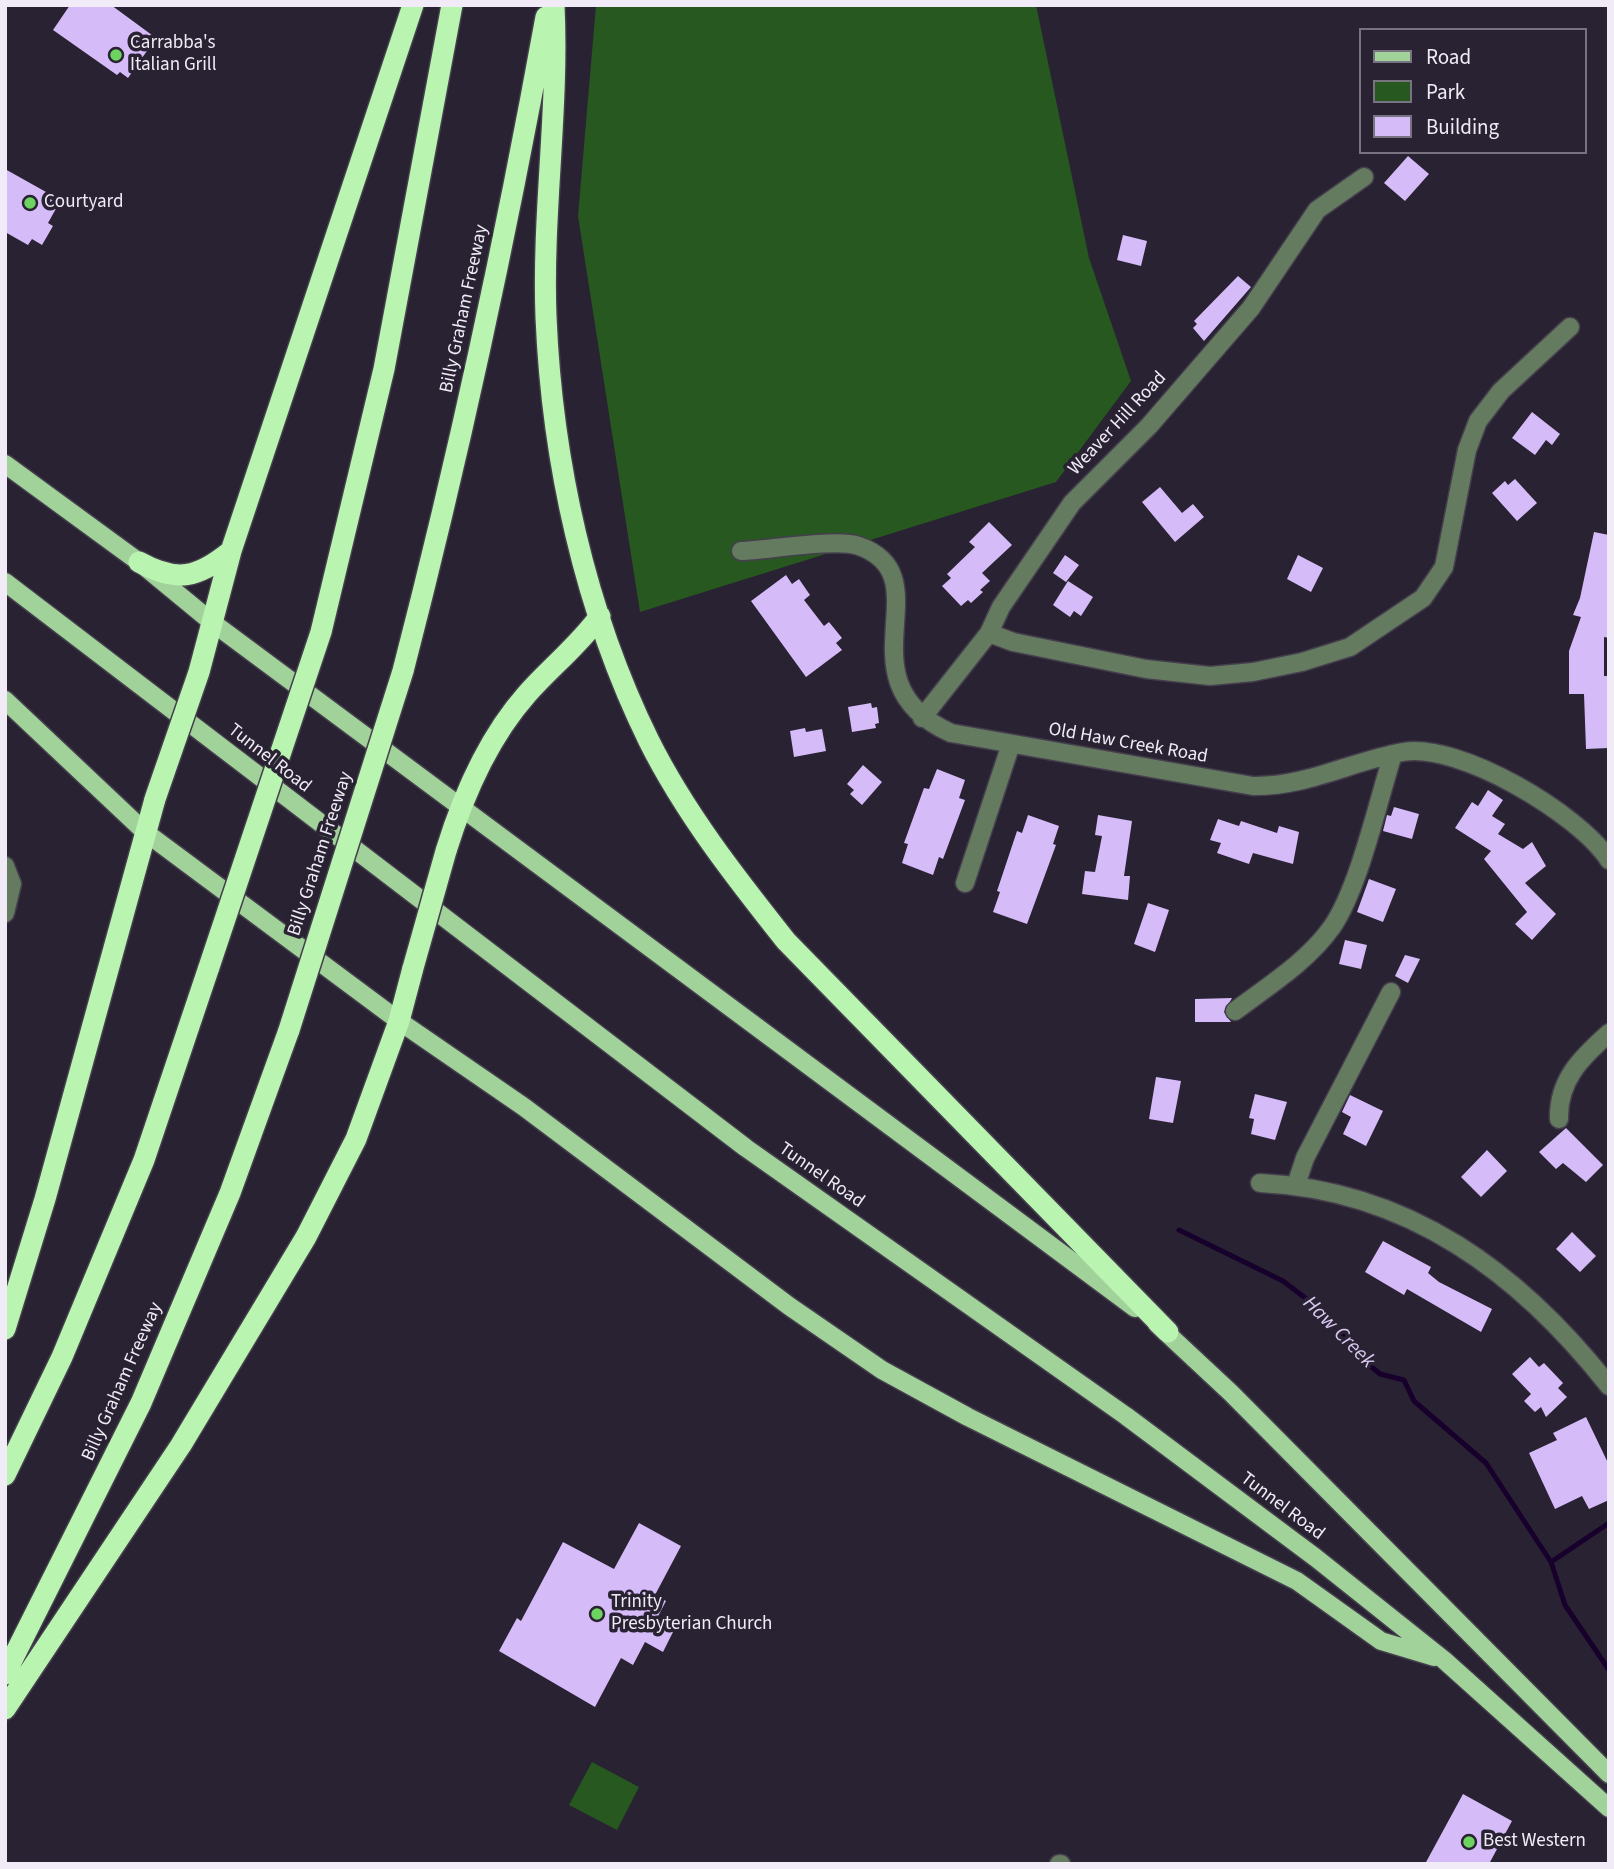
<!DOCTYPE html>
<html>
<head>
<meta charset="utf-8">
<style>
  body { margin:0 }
  #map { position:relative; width:1614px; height:1869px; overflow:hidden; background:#292232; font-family:"Source Sans 3",sans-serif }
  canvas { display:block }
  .frame { position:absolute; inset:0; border:7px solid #f0ebf6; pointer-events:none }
  .legend { position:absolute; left:1359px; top:28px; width:228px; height:126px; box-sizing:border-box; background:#292232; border:2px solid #797280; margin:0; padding:9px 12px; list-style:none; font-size:21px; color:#f0ebf6 }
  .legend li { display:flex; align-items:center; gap:14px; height:35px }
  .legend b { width:35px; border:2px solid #797280 }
</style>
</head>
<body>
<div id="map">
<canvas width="1614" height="1869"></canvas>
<div class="frame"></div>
<ul class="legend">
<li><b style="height:9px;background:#a1d29a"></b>Road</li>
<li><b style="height:19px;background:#265820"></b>Park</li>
<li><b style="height:19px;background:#d5bbf8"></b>Building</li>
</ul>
</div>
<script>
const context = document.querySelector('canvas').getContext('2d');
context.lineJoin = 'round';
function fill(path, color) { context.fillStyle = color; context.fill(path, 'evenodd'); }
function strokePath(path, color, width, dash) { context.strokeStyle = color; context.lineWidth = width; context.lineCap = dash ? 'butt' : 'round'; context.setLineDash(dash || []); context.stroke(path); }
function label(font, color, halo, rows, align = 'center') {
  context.font = font + ' "Source Sans 3",sans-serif'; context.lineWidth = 7; context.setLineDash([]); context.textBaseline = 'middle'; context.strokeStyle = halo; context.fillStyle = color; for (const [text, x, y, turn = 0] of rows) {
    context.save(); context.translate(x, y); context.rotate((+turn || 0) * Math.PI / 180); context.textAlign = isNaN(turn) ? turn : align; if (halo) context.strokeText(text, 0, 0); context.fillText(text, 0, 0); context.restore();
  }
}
fill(new Path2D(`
  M596,5H1036L1089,258L1131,381L1056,482L640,612L578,216Z
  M592,1762L639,1787L617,1830L569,1805Z`), '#265820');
strokePath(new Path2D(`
  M1179,1230L1283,1281L1317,1307L1337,1327L1353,1351L1380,1374L1404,1380L1414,1401L1486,1463L1551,1562L1565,1605L1609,1670
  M1551,1562L1609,1523`), '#17002c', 5);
fill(new Path2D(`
  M70,5H111L156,38L128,78L120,72L117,75L53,30Z
  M1408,156L1429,174L1405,201L1384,183Z
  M5,169L55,197L53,202L58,205L48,223L53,226L42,245L32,239L28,245L5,232Z
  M1123,235L1147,241L1141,266L1117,260Z
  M1238,276L1251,287L1204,341L1193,328L1197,324L1194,321Z
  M1532,412L1560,434L1552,445L1546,440L1535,455L1512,438Z
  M1515,479L1537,503L1517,521L1492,493L1505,481L1508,485Z
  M1160,487L1182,513L1193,504L1204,517L1175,542L1142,502Z
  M989,522L1012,545L982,573L990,581L980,590L983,592L971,603L968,600L961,606L942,586L951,578L947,574L975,547L969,542Z
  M1594,532L1609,535V638L1604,637V676H1609V748L1586,749L1584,694H1569V651L1581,617L1573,615L1580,598Z
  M1065,555L1079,565L1066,582L1053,573Z
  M1298,555L1323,568L1311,592L1287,579Z
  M786,575L792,584L799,579L810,595L804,600L824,626L829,622L842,638L836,643L842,650L806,677L751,601Z
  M1068,581L1093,597L1081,616L1074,611L1070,617L1053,605Z
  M871,703L872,708L877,707L879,723L875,724L876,728L852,732L848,707Z
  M805,728L806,732L822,729L826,751L794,757L790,731Z
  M863,765L882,782L862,805L850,794L854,790L847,784Z
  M937,769L965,780L959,798L965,800L943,859L939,857L933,875L902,863L908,844L904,843L924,788L929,789Z
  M1488,790L1503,800L1492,816L1505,824L1498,834L1523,849L1532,842L1546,866L1525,883L1556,914L1532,940L1515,924L1527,912L1484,859L1491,851L1455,828L1472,802L1478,806Z
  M1394,807L1419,814L1412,839L1383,831L1387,815L1391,816Z
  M1028,815L1059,826L1053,844L1056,845L1027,924L993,912L1000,892L997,891L1017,831L1022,833Z
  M1098,815L1132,821L1124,876H1130L1128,900L1082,894L1085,871L1095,872L1102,836L1095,835Z
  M1218,819L1239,826L1241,821L1277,833L1279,826L1299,832L1293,864L1253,853L1249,864L1217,853L1221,843L1210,840Z
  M1369,879L1396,889L1383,922L1357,912Z
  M1148,903L1169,910L1155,952L1134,944Z
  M1345,940L1367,945L1361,969L1339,964Z
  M1405,955L1420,959L1408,983L1395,976Z
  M1232,998L1224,1012L1231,1022H1195V999Z
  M1156,1077L1181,1081L1173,1123L1149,1119Z
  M1255,1094L1287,1102L1275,1140L1251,1134L1254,1119L1249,1118Z
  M1350,1095L1383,1111L1366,1146L1343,1134L1351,1117L1342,1112Z
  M1566,1128L1603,1165L1586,1182L1563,1163L1556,1169L1539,1152Z
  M1487,1150L1507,1171L1481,1197L1461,1177Z
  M1572,1232L1596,1256L1580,1272L1556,1249Z
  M1383,1241L1431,1267L1428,1273L1439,1282L1492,1309L1481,1332L1407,1289L1404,1295L1365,1272Z
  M1530,1357L1539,1367L1544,1363L1563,1383L1558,1388L1567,1397L1546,1417L1541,1407L1535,1412L1524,1401L1531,1394L1512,1374Z
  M1586,1417L1609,1465V1500L1589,1509L1582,1496L1555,1509L1529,1453L1557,1440L1553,1433Z
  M639,1523L681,1546L655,1595L666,1601L655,1622L673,1632L663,1652L645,1642L633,1665L621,1658L595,1707L499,1651L517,1618L521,1621L563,1542L614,1569Z
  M1463,1794L1512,1821L1489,1864H1425Z`), '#d5bbf8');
const minor = new Path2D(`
  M741,551C768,550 837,538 859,546C946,577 836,681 951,733L1253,786C1306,787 1352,761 1403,752C1459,742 1579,814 1609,860
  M989,633L1013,642L1146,669L1210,676L1253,672L1302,662L1350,647L1423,598L1444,567L1467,450L1478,421L1501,391L1570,327
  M922,718L989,633L1001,607L1072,503L1149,426L1251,308L1317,210L1364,177
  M5,866L12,884L5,913
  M965,883L1011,744
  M1235,1011C1268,986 1307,962 1332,927C1359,888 1378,801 1393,754
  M1559,1119C1558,1080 1581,1058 1609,1033
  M1260,1183C1409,1190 1520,1273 1609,1386
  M1296,1185L1305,1158L1391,992
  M1059,1864H1061`);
const major = new Path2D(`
  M5,464L139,562L213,623L1135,1308
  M5,582L746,1148L1126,1416L1316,1558L1444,1660L1609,1808
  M5,700L145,832L399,1021L524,1107L789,1306L882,1370L968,1417L1297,1581L1381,1641L1434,1657
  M1157,1324L1231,1393L1609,1774`);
const highway = new Path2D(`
  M554,5C559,109 542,213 546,317C552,461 585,611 649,741C685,813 736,878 786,941L1168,1332
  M139,562C177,583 198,578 231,551
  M321,632L384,369L452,5
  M403,671C459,455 506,237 546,17
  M199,672L231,551L413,5
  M446,851C463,796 488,738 527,694C551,667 579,645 600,616
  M5,1329L45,1199L155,799
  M5,1475L62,1357L144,1160L209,967
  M5,1674L141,1403L230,1193L289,1030
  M5,1709L181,1445L306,1237L356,1139L399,1021L413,968`);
strokePath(minor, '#453e4d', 21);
strokePath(major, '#453e4d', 21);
strokePath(highway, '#453e4d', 24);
strokePath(minor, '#647b60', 18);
strokePath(major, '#a1d29a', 18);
strokePath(highway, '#b9f4b1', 21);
const highwayBridge = new Path2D(`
  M155,799L199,672
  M209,967L321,632
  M413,968L446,851
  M289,1030L403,671`);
strokePath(highwayBridge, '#453e4d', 24, []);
strokePath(highwayBridge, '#b9f4b1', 21);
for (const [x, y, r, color] of [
  [116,55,7,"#6dd361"],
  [30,203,7,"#6dd361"],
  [597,1614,7,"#6dd361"],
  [1469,1842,7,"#6dd361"]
]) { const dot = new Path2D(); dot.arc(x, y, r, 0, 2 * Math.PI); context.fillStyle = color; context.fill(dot); strokePath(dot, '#292232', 2.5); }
label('19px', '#f0ebf6', '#292232', [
  ["Carrabba's",130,44],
  ["Italian Grill",130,66],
  ["Courtyard",44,203],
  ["Trinity",611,1603],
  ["Presbyterian Church",611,1625],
  ["Best Western",1483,1842]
], 'left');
label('19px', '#f0ebf6', '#292232', [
  ["Billy Graham Freeway",465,309,-78],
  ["Weaver Hill Road",1118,424,-47],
  ["Old Haw Creek Road",1128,744,10],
  ["Tunnel Road",269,759,38],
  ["Billy Graham Freeway",321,854,-72],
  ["Tunnel Road",821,1176,35],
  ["Billy Graham Freeway",123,1382,-66],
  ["Tunnel Road",1282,1507,37]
]);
label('italic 21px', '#dacaf1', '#292232', [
  ["Haw Creek",1338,1333,45]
]);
</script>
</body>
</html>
